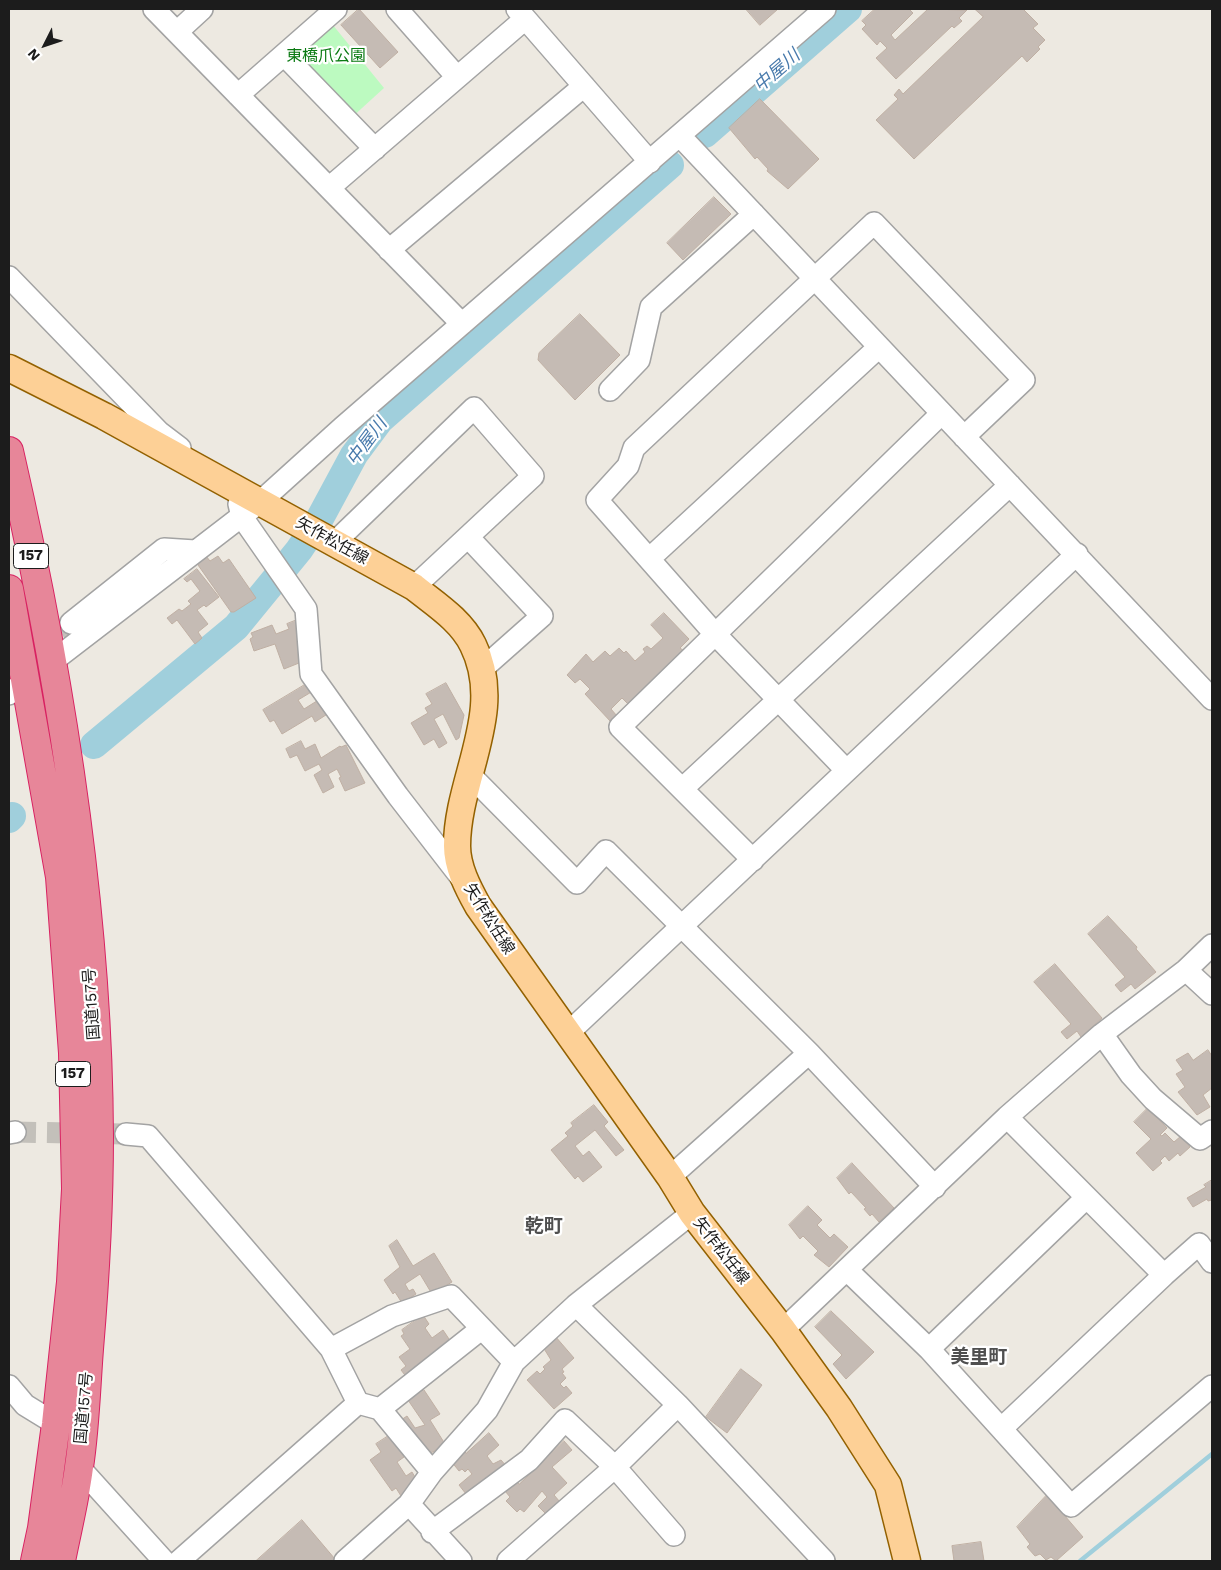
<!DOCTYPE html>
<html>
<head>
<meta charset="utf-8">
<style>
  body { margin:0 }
  #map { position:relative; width:1221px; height:1570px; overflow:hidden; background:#ede9e1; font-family:"Work Sans",sans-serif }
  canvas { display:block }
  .frame { position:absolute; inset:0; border:10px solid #1c1c1c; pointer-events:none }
  .north { position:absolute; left:20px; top:20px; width:50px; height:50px; -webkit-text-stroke:4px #fff; paint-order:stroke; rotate:229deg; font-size:14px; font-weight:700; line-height:20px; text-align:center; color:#1c1c1c }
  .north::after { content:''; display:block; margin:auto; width:18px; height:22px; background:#1c1c1c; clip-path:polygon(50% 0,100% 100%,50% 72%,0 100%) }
</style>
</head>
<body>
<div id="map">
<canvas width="1221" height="1570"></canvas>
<div class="frame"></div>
<div class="north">N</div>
</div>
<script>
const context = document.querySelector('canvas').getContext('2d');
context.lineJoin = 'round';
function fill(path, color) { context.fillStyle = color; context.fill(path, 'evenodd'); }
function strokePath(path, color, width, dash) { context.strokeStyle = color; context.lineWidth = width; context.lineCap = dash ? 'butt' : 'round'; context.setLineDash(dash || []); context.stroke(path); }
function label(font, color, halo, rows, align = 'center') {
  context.font = font + ' "Work Sans","Noto Sans JP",sans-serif'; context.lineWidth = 4.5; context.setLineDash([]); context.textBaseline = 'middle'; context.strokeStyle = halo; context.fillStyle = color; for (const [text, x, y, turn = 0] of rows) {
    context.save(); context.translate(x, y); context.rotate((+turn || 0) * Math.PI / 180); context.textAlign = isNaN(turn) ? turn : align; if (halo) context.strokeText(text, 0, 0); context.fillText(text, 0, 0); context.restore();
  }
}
fill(new Path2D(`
  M328,19L384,88L350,119L288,54Z`), '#bcfac0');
strokePath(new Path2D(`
  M1080,1561L1212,1454`), '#a0cfdc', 4.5);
strokePath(new Path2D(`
  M705,134L848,9
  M94,745L236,627L299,550L319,520L354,455L380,420L670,165
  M9,819L12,816`), '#a0cfdc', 28);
const building = new Path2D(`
  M359,9L398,52L380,68L341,25Z
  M746,9H778L760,25Z
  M875,9H909L913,13L891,35L895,40L928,9L967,10L959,18L962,21L954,28L952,26L896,79L876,58L887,48L880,41L877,45L862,29L866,25L862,21Z
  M975,9H1023L1038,24L1033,28L1045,40L1038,47L1040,49L1027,62L1022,56L914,159L876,120L898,99L894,95L899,89L903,94L983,17Z
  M760,99L819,159L788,189L767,171L768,169L757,157L755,159L729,128Z
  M714,197L731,214L683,260L667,243Z
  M580,314L620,355L575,400L538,360L539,353Z
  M206,556L210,561L218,556L223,563L229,559L256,598L234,612H231L198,565V561Z
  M197,569L219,597L206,607L204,605L197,610L208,624L198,632L202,638L195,644L177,620L172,624L167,618L179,609L182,611L191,604L188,601L200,591L191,579L187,582L184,579Z
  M664,613L689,639L680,648L684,651L628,704L622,698L611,709L617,716L611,722L585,694L590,689L580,679L575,683L567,675L586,654L593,662L605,651L610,656L619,648L624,653L626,651L635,661L645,652L643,649L647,646L651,649L663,638L651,625Z
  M297,620L304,661L284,669L275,644L254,651L250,639L253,637L251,633L272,625L276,634L289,629L287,624Z
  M308,683L313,691L298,700L304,709L320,699L329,713L315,722L312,716L282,734L274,720L270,722L263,710Z
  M446,683L464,715L459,738L456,740L443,714L434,719L447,743L439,748L434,739L424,745L411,723L428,713L425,708L432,704L426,694Z
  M301,741L305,749L315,744L321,758L340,746L341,747L346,745L365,783L345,791L339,778L341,777L337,769L328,774L334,787L323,793L314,775L322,770L319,764L305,771L297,755L290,758L286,749Z
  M1108,916L1137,947L1136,949L1156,972L1135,989L1131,984L1121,992L1115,985L1125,977L1088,934Z
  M1055,964L1102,1018L1081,1037L1077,1031L1067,1039L1061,1032L1071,1024L1034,982Z
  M1208,1050L1212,1056V1088L1203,1095L1210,1107L1197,1115L1178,1092L1185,1087L1176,1074L1183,1070L1176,1060L1188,1053L1193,1060Z
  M594,1105L608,1122L604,1126L624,1150L616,1156L595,1130L575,1146L583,1156L589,1151L602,1167L583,1182L578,1176L575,1179L551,1150L568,1136L565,1133L573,1126L571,1123Z
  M1148,1108L1167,1128L1160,1135L1162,1136L1165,1133L1174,1142L1181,1136L1190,1147L1180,1156L1178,1153L1169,1161L1165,1156L1160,1161L1162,1163L1153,1171L1136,1153L1151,1139L1134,1122Z
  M852,1163L894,1208L879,1222L872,1214L870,1216L864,1209L866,1208L851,1192L849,1194L837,1178Z
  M1212,1180V1200L1208,1201L1207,1199L1193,1207L1187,1198L1206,1187L1204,1185Z
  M808,1206L822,1220L817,1225L830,1238L834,1234L848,1247L829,1267L814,1255L818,1251L803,1236L800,1239L789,1225Z
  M397,1240L413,1266L434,1253L452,1282L432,1294L420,1274L405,1284L409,1291L413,1289L416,1294L402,1303L395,1292L393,1294L384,1280L400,1267L389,1246Z
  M831,1311L874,1352L846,1379L833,1364L842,1355L815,1327Z
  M423,1315L429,1324L425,1328L432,1338L443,1330L451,1342L408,1379L401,1370L406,1366L399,1357L410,1349L401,1336L404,1334L402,1330Z
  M555,1336L574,1358L562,1369L564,1372L562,1373L566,1378L560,1384L564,1388L566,1386L572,1393L554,1409L527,1380L537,1371L540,1374L545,1369L543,1367L551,1360L543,1347Z
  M741,1369L762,1385L727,1433L706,1417Z
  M424,1390L440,1414L430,1420L445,1444L428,1455L398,1422L407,1416L415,1428L425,1425L408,1400Z
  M489,1433L499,1445L487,1456L493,1464L501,1460L507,1467L478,1489L475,1486L466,1494L459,1485L472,1474L468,1469L465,1472L462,1469L459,1471L451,1461L463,1450L466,1453Z
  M390,1435L404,1457L397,1462L406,1476L412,1472L419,1484L401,1496L396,1488L392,1491L370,1460L381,1452L376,1444Z
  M564,1441L572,1450L552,1467L567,1483L554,1495L560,1502L547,1515L538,1506L547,1497L542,1491L524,1512L520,1509L517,1512L506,1501L510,1497L505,1491L516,1480L519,1484Z
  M1047,1495L1083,1537L1056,1561L1051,1557L1046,1560L1040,1554L1035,1556L1027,1547L1030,1544L1017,1527Z
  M302,1520L335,1559L332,1561H256Z
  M981,1542L984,1561H954L952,1546Z`);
fill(building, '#c5bbb4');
strokePath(building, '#bfafa3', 1);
strokePath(new Path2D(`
  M9,671L71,623
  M15,1132L126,1134`), '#c3c0ba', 21, [21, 11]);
const minor = new Path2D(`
  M154,9L462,324
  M397,9L457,77
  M517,9L650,162
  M177,32L202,9
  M284,55L375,149
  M238,95L336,9
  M680,136L1212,699
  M329,188L525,19
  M389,250L584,86
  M9,277L159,432L180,448
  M610,390L639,360L651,307L754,214
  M239,504L242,517L306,609L311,674L398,796L463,880
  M468,537L542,616L481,670
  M334,543L474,408L533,476L414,587
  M649,559L879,347
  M71,623L164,549L195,551
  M53,661L260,502L343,427L825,9
  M9,694L26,680
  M846,770L715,634L597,500L628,466L634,448L874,223L1024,380L964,437
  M470,775L577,883L606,851L809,1053L935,1187
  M682,789L1010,485
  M753,860L620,727L941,414
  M1186,970L1212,994
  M567,1034L1077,554
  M1102,1034L1131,1075L1153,1099L1200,1139L1212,1131
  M1007,1117L1164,1275L1199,1244L1212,1262
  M9,1133L15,1132
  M126,1134L148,1136L331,1349L358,1403L380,1409L432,1472L409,1504L345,1561
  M670,1177L809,1053
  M847,1270L929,1349L1071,1506L1212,1386
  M576,1305L678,1405L824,1561
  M783,1330L1007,1117L1102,1034L1186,970L1212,945
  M331,1349L392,1316L451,1296L514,1362L576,1305L692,1213
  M929,1349L1086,1198
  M9,1386L25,1405L56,1424
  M380,1409L481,1329
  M1002,1428L1164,1275
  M79,1467L164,1561
  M432,1472L487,1410L514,1362
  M409,1504L461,1561
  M432,1532L529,1460L565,1420L615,1467L674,1535
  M179,1561L358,1403
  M508,1561L615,1467L678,1405`);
const major = new Path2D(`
  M9,368L104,416L414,587C435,604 461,620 473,645C506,711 457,778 457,846C457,867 468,888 478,906L670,1177L692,1213L783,1330L839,1408L888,1485L907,1561`);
const highway = new Path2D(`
  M9,451C60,673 98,908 99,1136C99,1207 95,1278 89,1349C86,1388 85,1428 79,1467C75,1499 67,1530 61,1561
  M9,589L60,877L73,1053L76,1189L71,1282L56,1424L42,1528L35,1561`);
strokePath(minor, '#a3a3a3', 24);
strokePath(major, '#936100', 29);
strokePath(highway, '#d82161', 30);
strokePath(minor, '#fff', 21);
strokePath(major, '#fdd096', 26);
strokePath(highway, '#e78699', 28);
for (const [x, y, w] of [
  [31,556,35],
  [73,1074,35]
]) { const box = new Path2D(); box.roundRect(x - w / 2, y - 12.5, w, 25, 4); context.fillStyle = '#fff'; context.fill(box); strokePath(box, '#1c1c1c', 1); }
label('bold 15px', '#1c1c1c', null, [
  ["157",31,556],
  ["157",73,1074]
]);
label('16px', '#0a7a12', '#fff', [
  ["東橋爪公園",326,56]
]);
label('16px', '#1c1c1c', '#fff', [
  ["矢作松任線",332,541,29],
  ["矢作松任線",489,919,58],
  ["国道157号",92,1004,-94],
  ["矢作松任線",721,1251,52],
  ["国道157号",84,1408,-85]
]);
label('italic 18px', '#487aac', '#fff', [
  ["中屋川",777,71,-41],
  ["中屋川",367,442,-53]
]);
label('bold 19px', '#4f4f4f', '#fff', [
  ["乾町",544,1226],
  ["美里町",979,1357]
]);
</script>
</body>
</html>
